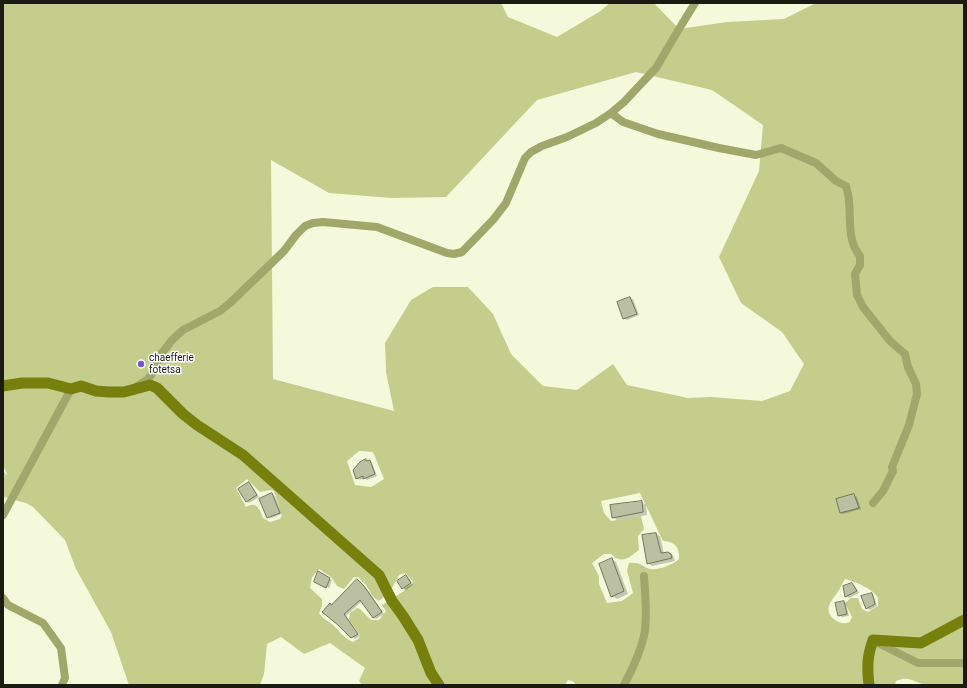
<!DOCTYPE html>
<html>
<head>
<meta charset="utf-8">
<style>
  body { margin:0 }
  #map { position:relative; width:967px; height:688px; overflow:hidden; background:#f4f9db; font-family:Roboto,sans-serif }
  canvas { display:block }
  .frame { position:absolute; inset:0; border:4px solid #1a1c11; pointer-events:none }
</style>
</head>
<body>
<div id="map">
<canvas width="967" height="688"></canvas>
<div class="frame"></div>
</div>
<script>
const context = document.querySelector('canvas').getContext('2d');
context.lineJoin = 'round';
function fill(path, color) { context.fillStyle = color; context.fill(path, 'evenodd'); }
function strokePath(path, color, width, dash) { context.strokeStyle = color; context.lineWidth = width; context.lineCap = dash ? 'butt' : 'round'; context.setLineDash(dash || []); context.stroke(path); }
function label(font, color, halo, rows, align = 'center') {
  context.font = font + ' Roboto,sans-serif'; context.lineWidth = 3; context.setLineDash([]); context.textBaseline = 'middle'; context.strokeStyle = halo; context.fillStyle = color; for (const [text, x, y, turn = 0] of rows) {
    context.save(); context.translate(x, y); context.rotate((+turn || 0) * Math.PI / 180); context.textAlign = isNaN(turn) ? turn : align; if (halo) context.strokeText(text, 0, 0); context.fillText(text, 0, 0); context.restore();
  }
}
fill(new Path2D(`
  M3,3H501L508,17L557,37L599,12L610,3H654L679,29L727,22L784,19L816,3H964V685C952,685 938,687 926,685C914,683 910,675 896,681L895,685H576L574,682L568,680L565,685H362L359,681L365,668L330,643L304,654L281,637L267,644L264,674L260,685H129L111,632L76,569L65,540L33,507L26,503L3,497V478L7,474L3,465ZM636,72L712,90L763,125L759,171L719,257L741,303L782,332L804,364L790,391L762,401L711,397L688,398L627,385L613,364L577,390L543,386L511,354L493,314L468,287H433L411,300L385,343L386,372L394,411L273,379L271,160L329,193L392,198L446,197L537,100ZM359,451L373,452L384,479L371,487L355,485L347,461ZM247,479L260,492L271,490L274,491L282,515L280,519L270,522L263,518C260,510 257,500 246,507L236,488ZM640,493L663,541C674,541 680,547 679,559C674,564 658,571 650,569C640,566 642,562 629,563L627,571L633,593L622,601L607,603L599,584V576L592,563L604,554H611C623,565 629,557 639,550L638,536L644,529L641,516L611,521L604,513L601,501ZM319,569L331,577L337,586L344,589L354,577H358L366,585L373,597L379,601L390,592L399,575L405,573L413,581L412,584L405,588L404,591L382,605L386,611L379,620H371L360,609L357,608L350,613L349,620L360,635L359,638L353,642C344,638 340,632 333,625C328,621 322,618 319,613L322,606V599L310,588L312,577ZM845,579C854,581 876,590 878,599C878,602 878,604 878,606L868,612L862,609L858,598H851L845,603L852,617L850,622C844,624 841,624 835,620C823,610 830,603 837,593C840,589 842,584 845,579Z`), '#c4cd8c');
fill(new Path2D(`
  M630,298L633,299L639,315L627,320L624,318Z
  M366,461L372,463L377,476L367,480L364,478L360,480L357,478Z
  M3,470L6,475L3,477Z
  M249,484L251,485L259,497L249,503L247,501Z
  M272,495L275,496L282,514L271,518L268,517Z
  M854,495L857,497L861,509L843,514L840,513Z
  M642,502L646,505L647,515L617,520L613,517Z
  M655,534L660,536L664,554L668,553L673,555L675,561L652,566L648,563Z
  M612,559L616,562L628,594L617,599L612,596Z
  M319,573L332,580L329,588L318,583Z
  M406,576L409,578L413,585L406,590L403,588Z
  M357,580L367,589L384,614L376,619L373,618L362,601L346,616L360,636L355,639L339,624L332,606Z
  M852,584L855,586L859,593L849,598L846,597L844,587Z
  M871,594L874,596L877,606L870,610L867,608Z
  M844,602L846,604L849,616L842,617L839,615Z
  M900,684H918L920,685H900Z`), '#0003');
const building = new Path2D(`
  M630,297L637,314L623,319L617,302Z
  M366,459V461L370,460L375,474L363,479V476L356,479L353,470L360,462Z
  M249,482L257,495L246,502L238,489Z
  M272,493L280,513L267,518L259,499Z
  M854,494L859,508L840,513L836,499Z
  M642,501L643,512L612,518L610,505Z
  M656,533L661,553L668,552L671,554L672,558L647,564L642,535Z
  M612,558L624,591L611,597L599,564Z
  M318,571L330,578L326,588L314,582Z
  M406,575L411,583L402,589L397,581Z
  M357,579L364,586L382,612L373,618L360,600L344,614L358,634L351,638L338,625L322,612L330,603L331,605Z
  M852,583L857,591L845,597L843,586Z
  M872,593L875,604L866,609L861,596Z
  M844,601L847,614L838,616L835,603Z`);
fill(building, '#bcc0a3');
strokePath(building, '#72765b', 1);
strokePath(new Path2D(`
  M611,113L623,122L658,134L719,148L756,155L781,148L816,163L836,181L846,186C847,191 849,196 849,201C851,220 847,240 860,256V265L855,274L857,295L863,307L890,341L905,354L908,367L916,384L917,394L909,425L892,467L893,471L883,491L873,503
  M137,386L148,379L154,371L162,353L172,340L183,330L220,311L230,303L284,251L296,235L305,226L313,223L323,222L377,227L447,253L454,254L462,252L493,220L506,203L525,158L531,152L542,146L567,137L596,123L611,113L624,102L656,68L679,29L695,3
  M3,515L71,389
  M3,598L8,605L43,623L61,648L65,678L62,685
  M876,642L918,663H964
  M624,685C632,670 640,653 644,636C648,618 645,594 644,576`), '#9fa76a', 8);
strokePath(new Path2D(`
  M3,386L22,383H48L71,389L81,386L96,391L109,392H124L150,385L157,388L183,414L197,425L243,455L379,575L392,601L403,616L418,640L431,673L439,685
  M869,685C867,667 867,657 873,640L921,643L964,620`), '#77800c', 11);
for (const [x, y, r, color] of [
  [141,364,4,"#7b53cd"]
]) { const dot = new Path2D(); dot.arc(x, y, r, 0, 2 * Math.PI); context.fillStyle = color; context.fill(dot); strokePath(dot, '#fff', 1.5); }
label('10px', '#1a1c11', '#fff', [
  ["chaefferie",149,358],
  ["fotetsa",149,370]
], 'left');
</script>
</body>
</html>
